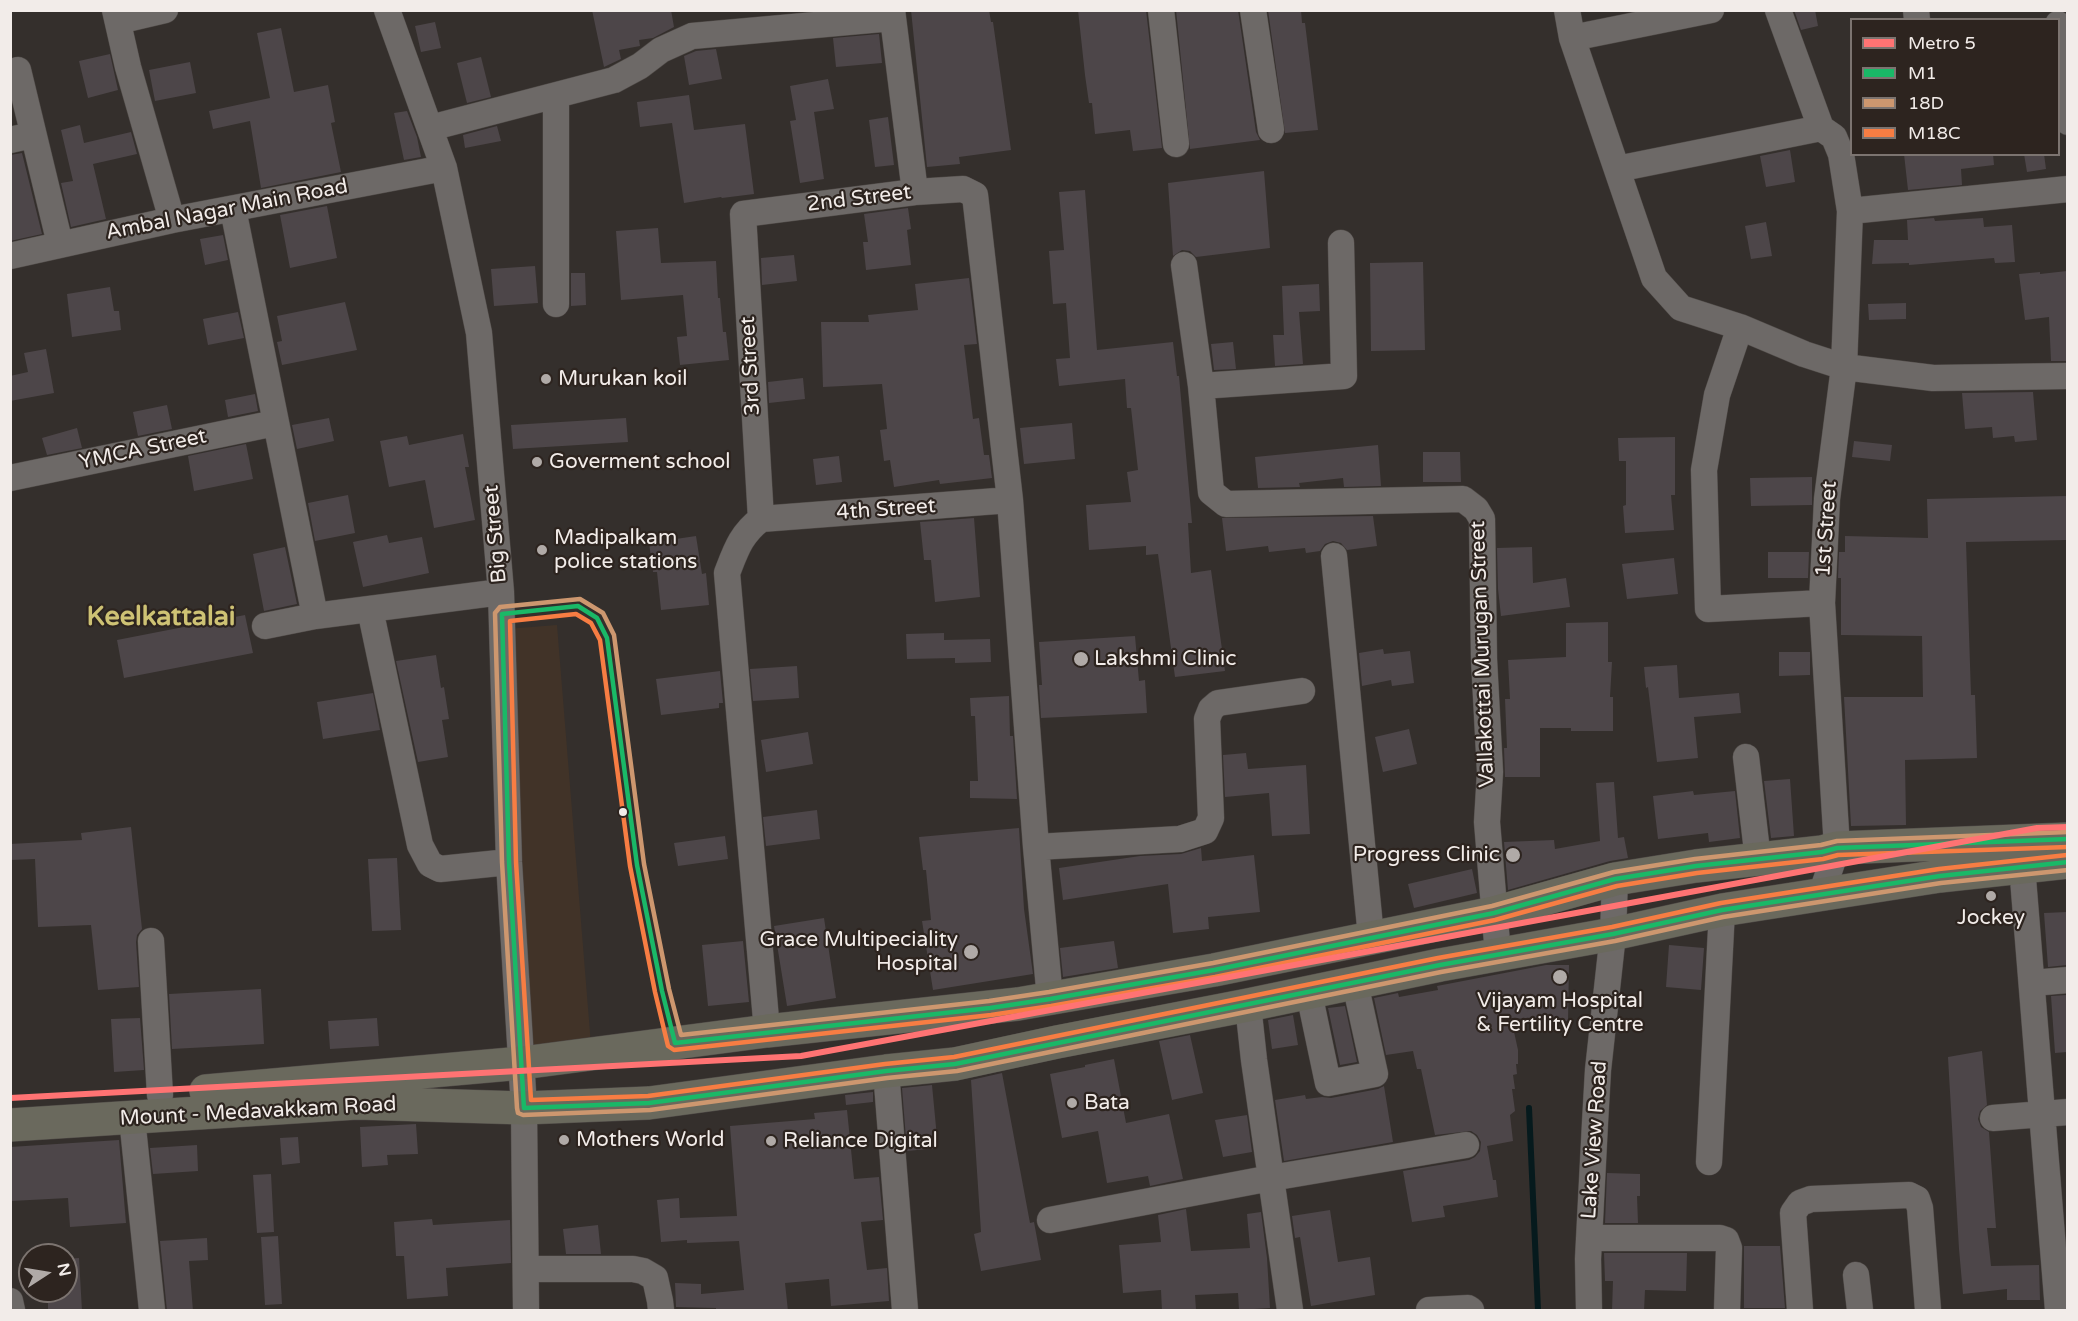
<!DOCTYPE html>
<html>
<head>
<meta charset="utf-8">
<style>
  body { margin:0 }
  #map { position:relative; width:2078px; height:1321px; overflow:hidden; background:#342f2c; font-family:"Varela Round",sans-serif }
  canvas { display:block }
  .frame { position:absolute; inset:0; border:12px solid #f2ece9; pointer-events:none }
  .legend { position:absolute; left:1850px; top:18px; width:210px; height:138px; box-sizing:border-box; background:#2d241f; border:2px solid #7c7470; margin:0; padding:8px 10px; list-style:none; font-size:18px; color:#f2ece9 }
  .legend li { display:flex; align-items:center; gap:12px; height:30px }
  .legend b { width:30px; border:2px solid #7c7470 }
  .north { position:absolute; left:18px; top:1243px; width:60px; height:60px; box-sizing:border-box; background:#2d241f; border:2px solid #7c7470; border-radius:50%; rotate:78deg; font-size:16px; font-weight:700; line-height:24px; text-align:center; color:#f2ece9 }
  .north::after { content:''; display:block; margin:auto; width:21px; height:27px; background:#b0aaa7; clip-path:polygon(50% 0,100% 100%,50% 72%,0 100%) }
</style>
</head>
<body>
<div id="map">
<canvas width="2078" height="1321"></canvas>
<div class="frame"></div>
<ul class="legend">
<li><b style="height:8px;background:#ff7373"></b>Metro 5</li>
<li><b style="height:8px;background:#1ab867"></b>M1</li>
<li><b style="height:8px;background:#cd976f"></b>18D</li>
<li><b style="height:8px;background:#f77d43"></b>M18C</li>
</ul>
<div class="north">N</div>
</div>
<script>
const context = document.querySelector('canvas').getContext('2d');
context.lineJoin = 'round';
function fill(path, color) { context.fillStyle = color; context.fill(path, 'evenodd'); }
function strokePath(path, color, width, dash) { context.strokeStyle = color; context.lineWidth = width; context.lineCap = dash ? 'butt' : 'round'; context.setLineDash(dash || []); context.stroke(path); }
function label(font, color, halo, rows, align = 'center') {
  context.font = font + ' "Varela Round",sans-serif'; context.lineWidth = 4.5; context.setLineDash([]); context.textBaseline = 'middle'; context.strokeStyle = halo; context.fillStyle = color; for (const [text, x, y, turn = 0] of rows) {
    context.save(); context.translate(x, y); context.rotate((+turn || 0) * Math.PI / 180); context.textAlign = isNaN(turn) ? turn : align; if (halo) context.strokeText(text, 0, 0); context.fillText(text, 0, 0); context.restore();
  }
}
fill(new Path2D(`
  M557,625L591,1045L533,1053L506,629Z`), '#413328');
strokePath(new Path2D(`
  M1529,1108L1538,1310`), '#061a1d', 6);
fill(new Path2D(`
  M592,10H671L674,27L653,38L639,40L640,46L619,50L621,59L604,67Z
  M911,10H989L991,22H993L1011,150L959,157L960,164L927,167Z
  M1078,10H1146L1162,148L1133,151L1130,130L1095,134L1092,103H1089L1085,75Z
  M1176,10H1238L1256,132L1260,140L1190,149Z
  M1268,10H1301L1302,23H1305L1318,130L1285,133Z
  M1794,10H1815L1818,26L1801,30Z
  M435,22L441,48L421,52L415,26Z
  M281,28L294,92L328,85L335,122L331,123L341,172L261,188L250,121L213,129L209,111L270,98L257,33Z
  M879,34L882,63L836,67L833,38Z
  M716,49L722,79L689,85L684,56L696,51Z
  M110,54L118,90L88,98L79,61Z
  M481,57L491,97L467,103L457,63Z
  M190,62L196,93L155,101L149,70Z
  M828,79L834,109L814,112L824,179L800,183L790,121L796,120L790,86Z
  M689,95L694,130L745,124L754,194L722,198L721,197L684,203L672,123L640,127L637,102Z
  M407,111L417,137L421,157L404,160L394,113Z
  M888,117L894,165L875,167L869,120Z
  M80,125L84,143L131,132L137,154L93,164L106,219L71,227L61,183L73,181L61,130Z
  M497,126L501,141L465,148L463,135Z
  M1790,150L1795,182L1766,187L1760,156Z
  M22,153L42,234L10,241V155Z
  M1904,154H1993L1994,165L1961,169L1962,185L1908,190Z
  M2024,154H2044L2046,169L2027,172Z
  M1264,171L1270,248L1196,257L1190,251L1182,250L1173,256L1168,183Z
  M1085,190L1097,350L1173,342L1177,376H1179L1192,523H1188L1191,573L1211,570L1225,671L1175,677L1158,554L1146,555V546L1089,550L1086,505L1131,502L1127,472L1138,470L1131,408H1127L1125,379L1059,386L1056,359L1070,358L1066,303L1053,304L1049,251L1064,250L1059,192Z
  M327,206L337,258L290,268L280,215Z
  M908,208L911,229L907,230L911,265L866,270L863,242H868L864,214Z
  M1934,218L1935,221L1983,218L1984,227L2012,225L2015,262L1995,263L1994,258L1909,265V263L1872,264L1874,240H1908L1907,220Z
  M1766,222L1772,256L1751,259L1745,226Z
  M658,228L661,263L716,261L718,298H720L723,332H726L729,360L680,365L677,337L687,336L683,295L621,300L616,231Z
  M223,235L228,260L205,265L200,239Z
  M794,255L797,281L762,285L761,258Z
  M1423,262L1425,350L1371,351L1370,263Z
  M535,266L538,303L494,306L491,269Z
  M2067,271V361H2051L2049,317L2025,320L2019,274L2040,272V274Z
  M571,273H585L586,305L571,306Z
  M969,278L977,344L964,345L973,419L979,418L984,455H989L992,478L940,484L939,480L894,487L890,460L884,461L880,430L887,429L882,384L823,387L821,322H869L868,315L918,310L915,284Z
  M1319,284L1320,311L1299,312L1303,364L1275,366L1273,335H1284L1282,286Z
  M110,287L114,311H119L121,330L72,337L67,294Z
  M345,302L357,350L282,365L277,342L282,341L277,316Z
  M1906,303V319L1869,320L1868,304Z
  M238,312L244,338L208,345L203,319Z
  M1233,342L1236,369L1214,370L1211,344Z
  M46,349L54,393L10,401V376L28,372L24,353Z
  M803,378L805,399L769,403L768,382Z
  M2033,392L2037,440L2015,442L2014,436L1993,438L1992,427L1965,429L1962,393Z
  M255,394L258,411L228,417L225,400Z
  M167,405L172,429L138,436L133,412Z
  M329,418L334,441L297,449L292,425Z
  M626,418L628,442L513,449L511,425Z
  M1072,423L1075,459L1024,464L1020,428Z
  M77,428L82,448L47,455L42,438Z
  M463,434L469,467H465L475,520L434,528L425,480L389,487L380,441L407,436L409,445Z
  M1675,437V495H1671L1674,530L1625,533L1623,506L1626,505V461H1619L1618,438Z
  M1854,441L1892,445L1890,461L1852,457Z
  M246,444L253,479L194,491L188,456Z
  M1378,445L1381,486L1344,487L1343,478L1299,483L1300,487L1258,488L1255,457Z
  M1423,452H1460L1461,482H1423Z
  M839,456L842,482L816,485L813,459Z
  M1812,477V505L1751,506L1750,478Z
  M348,495L355,533L315,541L308,503Z
  M2067,496V540L1966,542L1971,695H1975L1977,758L1905,760L1906,825L1851,826L1844,697H1923L1922,636L1841,635V578H1838L1839,552H1845V536L1928,538L1927,499Z
  M1373,516L1377,546L1347,550L1341,543L1333,541L1325,544L1320,551L1306,553L1305,548L1269,552L1268,546L1226,551L1222,518Z
  M974,518L980,597L935,602L931,560H924L920,522Z
  M387,535L389,543L422,537L429,573L363,587L353,542Z
  M696,536L702,574L706,573L709,605L661,610L657,572H653L649,543Z
  M285,547L297,604L264,611L253,554Z
  M1532,547L1533,583L1566,578L1570,607L1501,616L1498,589L1497,548Z
  M1768,552H1809L1808,578H1768Z
  M1674,558L1678,594L1627,599L1622,564Z
  M245,615L253,653L124,678L117,640Z
  M1608,622V662H1612L1610,697H1613V731H1571V728H1540V777H1505L1504,748H1507L1505,699H1510L1508,660L1566,657V623Z
  M944,633V640L990,639L991,662L955,663V658L907,659L906,634Z
  M1135,636L1139,681L1145,680L1147,713L1041,718L1039,685H1042L1039,642Z
  M1383,649L1384,654L1410,651L1414,683L1392,686L1391,680L1362,686L1359,653Z
  M1779,652H1810V675L1779,676Z
  M436,655L441,688L444,687L449,719L442,720L448,757L418,762L396,661Z
  M1677,665L1679,698L1739,693L1741,713L1694,717L1698,758L1657,762L1648,687L1646,688L1644,667Z
  M797,666L799,698L753,701L750,669Z
  M720,671L723,703H719V708L661,715L656,679Z
  M373,693L380,730L323,739L317,702Z
  M1009,696L1010,736H1013L1017,799L970,798V781H978L975,716H971L970,698Z
  M1409,729L1417,764L1383,772L1375,737Z
  M808,732L813,764L766,772L761,740Z
  M1246,753L1248,769L1306,765L1310,834L1272,836L1269,793L1225,797L1223,755Z
  M1790,779L1794,836L1771,838L1764,781Z
  M1614,782L1618,838L1624,837L1628,858L1610,861L1508,890L1504,842L1554,840L1555,849L1600,841L1596,783Z
  M1693,791L1694,795L1735,791L1740,838L1709,842L1708,833L1658,839L1653,796Z
  M817,810L820,839L766,846L763,817Z
  M131,827L142,929L137,935L136,942L139,987L98,990L91,925L38,927L35,859L10,860V844L82,840L81,833Z
  M1019,828L1024,909L1033,974L933,990L922,921L931,920L926,870H923L919,837Z
  M725,836L728,859L678,866L674,843Z
  M1201,848L1202,861L1254,855L1260,912L1208,917L1209,929L1173,933L1168,884L1063,900L1059,868L1140,856L1181,854Z
  M397,858L401,930L372,931L368,859Z
  M1472,869L1477,893L1414,908L1408,884Z
  M2067,912V965L2048,967L2044,913Z
  M824,918L836,998L787,1006L774,926Z
  M743,941L749,1002L708,1006L702,945Z
  M1114,941L1118,968L1063,977L1060,948Z
  M1669,945L1704,948L1701,990L1666,987Z
  M1546,965H1569L1568,1021L1511,1018L1518,1050V1064H1516L1517,1074L1513,1075L1515,1089H1512L1515,1111L1510,1115L1513,1141L1487,1146L1493,1180H1496L1498,1197L1443,1206L1445,1217L1412,1222L1403,1171L1469,1160L1475,1157L1480,1151L1481,1142L1477,1135L1471,1131L1435,1135L1421,1069H1417L1413,1051L1386,1055L1374,998L1398,993L1399,997L1438,990L1437,986Z
  M261,989L264,1044L172,1049L169,994Z
  M2067,995V1052L2055,1053L2051,996Z
  M1345,1006L1357,1062L1340,1065L1328,1008Z
  M1293,1015L1298,1045L1272,1049L1268,1020Z
  M140,1018L144,1070L114,1072L111,1019Z
  M377,1018L379,1046L330,1049L328,1021Z
  M1190,1035L1203,1093L1172,1100L1159,1041Z
  M1982,1051L1987,1105L1980,1111L1978,1119L1981,1127L1989,1132L1996,1228H1987L1991,1266L2039,1265L2040,1300H2007V1289L1963,1294L1959,1249L1948,1057Z
  M1114,1059L1126,1123L1169,1114L1183,1179L1150,1186L1148,1176L1107,1183L1098,1131L1062,1138L1050,1074L1085,1067V1065Z
  M1002,1073L1030,1223L1034,1222L1041,1260L981,1271L974,1234L981,1232L971,1080Z
  M932,1085L938,1148L907,1151L902,1088Z
  M1384,1086L1393,1142L1284,1161L1275,1100L1305,1095L1306,1099L1322,1097L1331,1098L1378,1089Z
  M873,1092V1102L846,1105L845,1095Z
  M847,1110L854,1179L879,1177L883,1220L861,1222L867,1270L887,1268L889,1301L831,1306L829,1279L785,1283L788,1311H716V1308L676,1307L675,1283L701,1284V1294L744,1290L739,1241L687,1243V1240L661,1242L657,1200L679,1198L680,1218L737,1216L730,1126L815,1119L814,1113Z
  M1247,1115L1252,1152L1223,1157L1215,1120Z
  M416,1124L418,1154L387,1155L388,1165L362,1167L360,1127Z
  M298,1137L300,1163L282,1165L280,1138Z
  M119,1140L126,1223L70,1227L68,1198L11,1201L10,1147Z
  M197,1145L198,1171L153,1174L150,1148Z
  M1607,1173L1640,1174V1196H1637L1638,1223H1605Z
  M271,1174L274,1232L257,1233L253,1175Z
  M1186,1209L1191,1251L1250,1248L1247,1214L1261,1212L1267,1258L1270,1308L1239,1310L1238,1293L1195,1295L1196,1310L1162,1311L1161,1290L1123,1293L1119,1245L1161,1242L1158,1215Z
  M1330,1210L1338,1262L1370,1257L1375,1295L1311,1306L1300,1237L1295,1238L1292,1216Z
  M432,1219L433,1225L510,1220L511,1263L446,1268L448,1296L407,1299L404,1256H396L394,1222Z
  M598,1225L601,1254H566L563,1229Z
  M278,1236L282,1304L265,1305L261,1237Z
  M207,1238L208,1260L189,1261L193,1311H167L160,1241Z
  M1744,1246H1780L1785,1308H1744Z
  M1604,1253H1687L1686,1291L1645,1290L1644,1311H1612L1613,1281H1605Z
  M79,1258L82,1311H48V1291H66V1259Z`), '#4d4649');
const minor = new Path2D(`
  M115,10L128,67L172,220
  M387,10L444,168L479,333L501,592L509,862L524,1108L526,1310
  M892,10L915,192
  M1161,10L1176,144
  M1253,10L1271,130
  M1567,10L1572,38L1654,278L1681,308L1740,327L1804,354L1844,367L1933,378L2068,376
  M1778,10L1821,128L1834,137L1841,154L1850,211L1844,367L1827,499L1822,603L1837,848L1821,895
  M1916,10L1917,20
  M118,21L165,10
  M2058,24L2068,122
  M1572,38L1711,10
  M18,70L60,244
  M556,97V304
  M430,128L614,80L640,66L661,50L692,36L893,18
  M10,140L32,135
  M1617,169L1821,128
  M233,209L315,616
  M1850,211L2068,189
  M1341,243L1344,376L1201,386L1211,492L1226,504L1463,499L1476,509L1482,519L1484,659L1490,772L1487,822L1498,955
  M10,256L172,220L444,168
  M1184,265L1201,386
  M1740,327L1717,395L1704,470L1708,609L1822,603
  M10,478L275,423
  M761,519L743,214L915,192L963,189L975,195L1010,500L1036,847L1050,999
  M761,519C741,534 736,550 727,573L767,1031
  M761,519L1010,500
  M1334,556L1371,937
  M370,609L420,845L430,864L440,869L509,862
  M265,626L315,616L501,592
  M1746,757L1758,860
  M1036,847L1180,839L1205,831L1211,818L1207,719L1211,709L1218,703L1302,691
  M2022,866L2058,1310
  M151,941L160,1095
  M2032,983L2068,980
  M1309,993L1328,1083L1375,1074L1355,983
  M1248,1005L1254,1060L1290,1310
  M886,1071L905,1310
  M132,1118L152,1310
  M1993,1118L2068,1112
  M1709,1162L1722,910
  M1050,1220L1271,1178L1466,1145
  M1589,1238H1720L1726,1240L1729,1248L1727,1310
  M526,1269H633L643,1271L655,1278L660,1301L661,1310
  M1856,1275L1860,1310
  M10,1301L12,1310
  M1429,1310L1468,1308L1471,1310
  M1589,1310L1588,1259L1595,1123L1598,1070L1613,934L1615,879
  M1800,1310L1793,1213L1800,1203L1811,1199L1909,1195L1917,1199L1920,1208L1928,1310`);
const major = new Path2D(`
  M206,1091L522,1063L767,1031L1018,1004L1214,970L1494,913L1615,879L1696,866L1822,852L1837,848L2068,839
  M10,1125L357,1103L524,1108L649,1103L886,1071L955,1064L1057,1042L1248,1005L1440,965L1613,934L1722,910L1940,876L2068,862`);
strokePath(minor, '#4f4a47', 27);
strokePath(major, '#4f4a47', 34);
strokePath(minor, '#6d6967', 26);
strokePath(major, '#6a695d', 33);
strokePath(new Path2D(`
  M2068,839L1837,848L1822,852L1696,866L1615,879L1494,913L1214,970L1050,999L990,1008L675,1043L662,991L637,865L607,638L597,618L578,606L502,614L509,862L524,1108L649,1103L886,1071L955,1064L1440,965L1613,934L1722,910L1940,876L2068,862`), '#1ab867', 4.5);
strokePath(new Path2D(`
  M2068,832L1837,841L1821,845L1695,859L1614,872L1492,906L1213,963L1049,992L989,1001L681,1035L669,989L644,864L614,635L603,613L580,599L500,607L495,613L502,862L517,1108L518,1113L523,1115L650,1110L887,1078L957,1071L1441,972L1615,941L1723,917L1941,883L2068,870`), '#cd976f', 4.5);
strokePath(new Path2D(`
  M2067,855L1939,869L1721,903L1612,927L1438,958L954,1057L885,1064L648,1096L531,1100L516,862L510,621L576,614L591,623L600,640L630,866L655,992L668,1046L674,1050L991,1015L1051,1006L1215,977L1495,920L1617,886L1697,873L1823,859L1838,855L2068,847`), '#f77d43', 4.5);
strokePath(new Path2D(`
  M10,1098L801,1056L2037,828L2068,827`), '#ff7373', 6);
for (const [x, y, r, color] of [
  [546,379,6,"#b0aaa7"],
  [537,462,6,"#b0aaa7"],
  [542,550,6,"#b0aaa7"],
  [1081,659,8,"#b0aaa7"],
  [623,812,5,"#f2ece9"],
  [1513,855,8,"#b0aaa7"],
  [1991,896,6,"#b0aaa7"],
  [971,952,8,"#b0aaa7"],
  [1560,977,8,"#b0aaa7"],
  [1072,1103,6,"#b0aaa7"],
  [564,1140,6,"#b0aaa7"],
  [771,1141,6,"#b0aaa7"]
]) { const dot = new Path2D(); dot.arc(x, y, r, 0, 2 * Math.PI); context.fillStyle = color; context.fill(dot); strokePath(dot, '#2d241f', 2); }
label('21px', '#f2ece9', '#2d241f', [
  ["2nd Street",859,199,-7],
  ["Ambal Nagar Main Road",227,210,-11],
  ["3rd Street",751,366,-93],
  ["YMCA Street",143,450,-12],
  ["4th Street",886,510,-4],
  ["1st Street",1827,529,-86],
  ["Big Street",496,534,-95],
  ["Vallakottai Murugan Street",1483,654,-92],
  ["Mount - Medavakkam Road",258,1112,-3],
  ["Lake View Road",1595,1140,-86]
]);
label('21px', '#f2ece9', '#2d241f', [
  ["Murukan koil",558,379],
  ["Goverment school",549,462],
  ["Madipalkam",554,538],
  ["police stations",554,562],
  ["Lakshmi Clinic",1094,659],
  ["Progress Clinic",1500,855,"right"],
  ["Jockey",1991,918,"center"],
  ["Grace Multipeciality",958,940,"right"],
  ["Hospital",958,964,"right"],
  ["Vijayam Hospital",1560,1001,"center"],
  ["& Fertility Centre",1560,1025,"center"],
  ["Bata",1084,1103],
  ["Mothers World",576,1140],
  ["Reliance Digital",783,1141]
], 'left');
label('bold 27px', '#cec274', '#2d241f', [
  ["Keelkattalai",161,618]
]);
</script>
</body>
</html>
